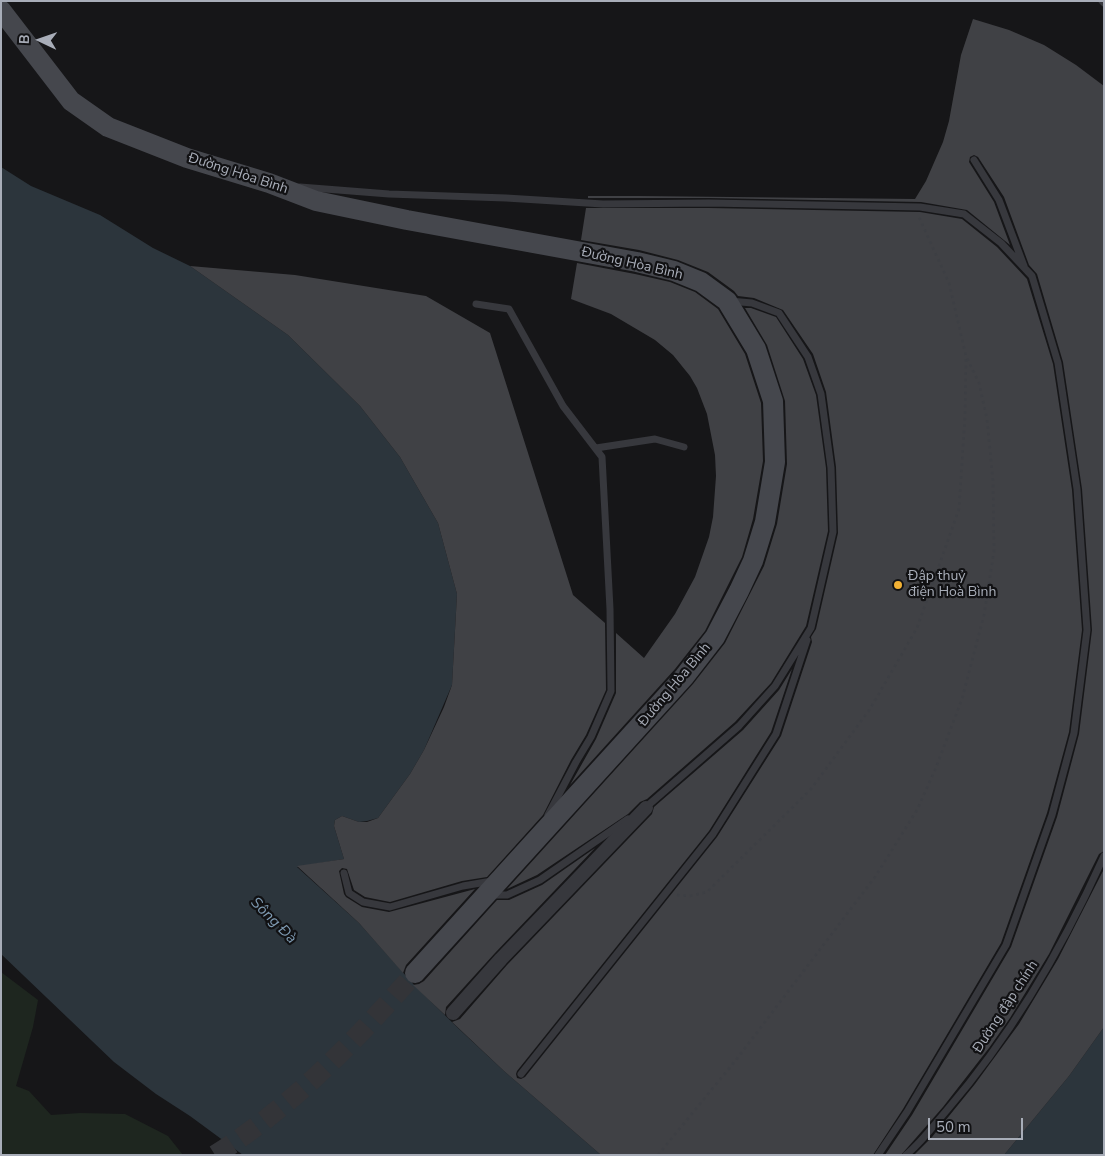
<!DOCTYPE html>
<html>
<head>
<meta charset="utf-8">
<style>
  body { margin:0 }
  #map { position:relative; width:1105px; height:1156px; overflow:hidden; background:#161618; font-family:"Nunito Sans",sans-serif }
  canvas { display:block }
  .frame { position:absolute; inset:0; border:2px solid #a8adb8; pointer-events:none }
  .north { position:absolute; left:15px; top:15px; width:50px; height:50px; -webkit-text-stroke:4px #111113; paint-order:stroke; rotate:273deg; font-size:14px; font-weight:700; line-height:20px; text-align:center; color:#a8adb8 }
  .north::after { content:''; display:block; margin:auto; width:18px; height:22px; background:#a8adb8; clip-path:polygon(50% 0,100% 100%,50% 72%,0 100%) }
  .scale { position:absolute; left:928px; top:1118px; width:95px; height:22px; box-sizing:border-box; border:2px solid #a8adb8; border-top:0; padding-left:6px; font-size:15px; line-height:18px; white-space:nowrap; color:#a8adb8; -webkit-text-stroke:4px #111113; paint-order:stroke }
</style>
</head>
<body>
<div id="map">
<canvas width="1105" height="1156"></canvas>
<div class="frame"></div>
<div class="north">B</div>
<div class="scale">50 m</div>
</div>
<script>
const context = document.querySelector('canvas').getContext('2d');
context.lineJoin = 'round';
function fill(path, color) { context.fillStyle = color; context.fill(path, 'evenodd'); }
function strokePath(path, color, width, dash) { context.strokeStyle = color; context.lineWidth = width; context.lineCap = dash ? 'butt' : 'round'; context.setLineDash(dash || []); context.stroke(path); }
function label(font, color, halo, rows, align = 'center') {
  context.font = font + ' "Nunito Sans",sans-serif'; context.lineWidth = 4.5; context.setLineDash([]); context.textBaseline = 'middle'; context.strokeStyle = halo; context.fillStyle = color; for (const [text, x, y, turn = 0] of rows) {
    context.save(); context.translate(x, y); context.rotate((+turn || 0) * Math.PI / 180); context.textAlign = isNaN(turn) ? turn : align; if (halo) context.strokeText(text, 0, 0); context.fillText(text, 0, 0); context.restore();
  }
}
fill(new Path2D(`
  M1,972L38,1000L33,1027L16,1086L29,1091L51,1115L80,1113L125,1114L168,1136L183,1155H1Z`), '#1e261f');
fill(new Path2D(`
  M1,167L31,186L100,215L153,248L190,266L288,335L360,406L400,457L438,523L457,594L452,685L424,750L410,774L378,818L367,821L359,822L342,816L335,820L334,826L344,859L297,867L359,923L415,986L459,1029L504,1071L601,1155H243L190,1116L156,1094L114,1062L1,954Z
  M1104,1027V1155H1004L1069,1076Z`), '#2c353c');
fill(new Path2D(`
  M973,19L1009,30L1044,45L1076,65L1104,86V851L1099,854L1049,954L1010,1018L989,1048L943,1107L901,1155H885L912,1115L1011,947L1057,817L1079,734L1092,630L1082,489L1063,362L1037,274L1029,265L1004,197L978,157L974,155L970,157L969,162L994,202L1010,245L967,210L921,202L709,198H588V196H640L915,199L926,181L943,142L949,121L961,55Z
  M586,208H709L920,212L962,219L997,247L1027,279L1053,364L1072,490L1082,630L1069,732L1047,813L1001,943L903,1109L873,1155H601L504,1071L452,1022L460,1019L507,965L652,814L654,807L743,730L779,690L792,669L771,732L709,831L517,1071L516,1074L517,1078L521,1079L525,1077L717,837L781,736L812,642L811,637L816,629L838,533L836,467L826,392L813,354L783,310L754,298L738,296L734,291L708,272L678,260L639,250L581,240Z
  M577,263L635,274L670,282L695,292L718,309L745,354L761,403L763,461L753,519L742,557L705,631L675,669L570,785L596,739L616,693V633L644,658L675,614L695,577L709,537L713,517L716,476L715,455L707,414L697,388L690,376L673,355L655,340L611,314L571,299Z
  M190,266L295,275L426,296L490,333L573,595L605,623L606,690L586,735L571,760L543,815L487,877L462,881L390,902L365,897L354,890L347,869L342,868L339,871L344,894L346,897L362,907L389,912L475,889L406,965L403,973L359,923L297,866L344,859L334,826L335,820L342,816L359,822H367L378,818L410,774L424,750L444,707L452,685L457,594L438,523L400,457L360,406L288,335Z
  M745,308H751L776,317L803,359L816,395L826,468L828,531L806,626L771,683L735,722L647,799L640,802L628,814L537,875L507,889L693,684L725,643L764,566L777,524L787,464L785,401L767,345Z
  M595,848L495,953L446,1007L445,1015L413,985L419,984L424,981L497,900H509L542,885Z
  M1104,869V1027L1069,1076L1004,1155H914L932,1137L975,1084L1019,1024L1058,959Z`), '#404145');
strokePath(new Path2D(`
  M215,1155C294,1105 353,1043 415,973`), '#333438', 20, [20, 10]);
strokePath(new Path2D(`
  M677,895L690,896L707,892L811,789L870,709L917,628L959,509L965,416L966,358
  M658,1155L736,1060L875,877L917,810L935,770L962,699L984,615L994,551L993,481L987,419L979,383L966,356L949,283L918,215`), '#3d3f44', 2.5, [2.5, 4]);
strokePath(new Path2D(`
  M1102,1L1104,3
  M974,160L999,200L1024,266
  M300,187L389,194L506,198L603,204L709,203L920,207L964,214L1001,243L1032,276L1058,363L1077,489L1087,630L1074,733L1052,815L1006,945L907,1112L878,1155
  M476,304L509,309L563,406L602,457L610,609L611,691L591,737L576,762L548,815
  M596,448L655,439L684,447
  M645,808L739,726L775,686L811,628L833,532L831,468L821,394L808,357L779,313L752,303L730,301
  M344,873L349,893L363,902L390,907L463,886L492,881
  M491,895H507L540,880L628,819
  M521,1074L713,834L776,734L807,640
  M906,1155C922,1142 934,1125 947,1110C1012,1035 1063,947 1104,856`), '#37383d', 7);
strokePath(new Path2D(`
  M453,1013L501,959L646,808`), '#37383d', 14);
strokePath(new Path2D(`
  M1,10L71,101L108,127L187,158L269,183L316,201L407,220L637,262L674,271L701,282L727,301L756,349L773,401L775,462L765,522L753,561L739,591L715,637L684,677L415,973`), '#45474d', 20);
for (const [x, y, r, color] of [
  [898,585,5,"#f2b134"]
]) { const dot = new Path2D(); dot.arc(x, y, r, 0, 2 * Math.PI); context.fillStyle = color; context.fill(dot); strokePath(dot, '#111113', 2); }
label('14px', '#a8adb8', '#111113', [
  ["Đường Hòa Bình",238,174,18],
  ["Đường Hòa Bình",632,264,13],
  ["Đường Hòa Bình",675,685,-50],
  ["Đường đập chính",1006,1007,-57]
]);
label('14px', '#a8adb8', '#111113', [
  ["Đập thuỷ",908,577],
  ["điện Hoà Bình",908,593]
], 'left');
label('italic 15px', '#7f9bb3', '#111113', [
  ["Sông Đà",273,921,45]
]);
</script>
</body>
</html>
